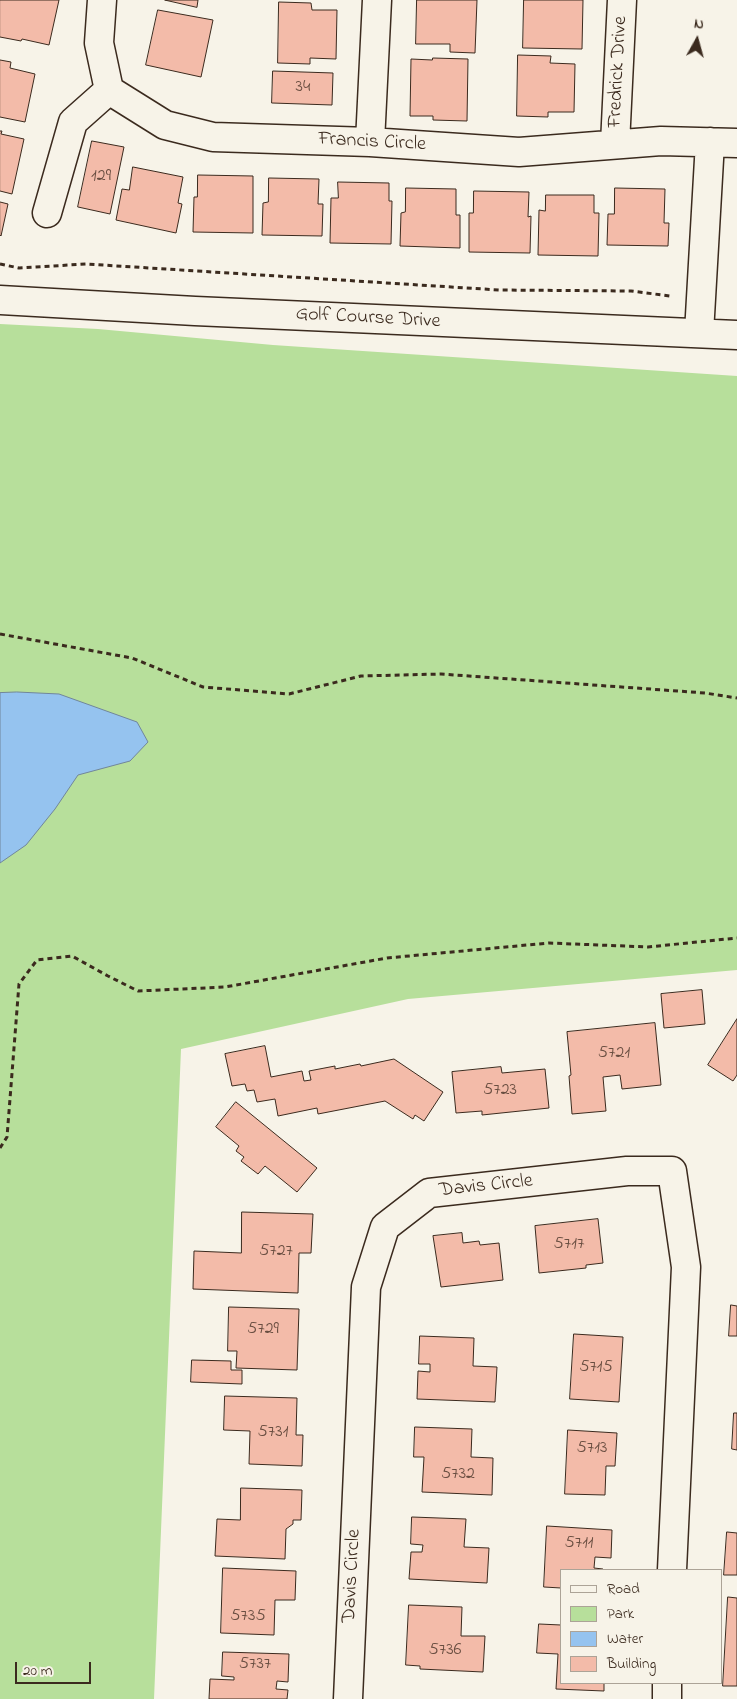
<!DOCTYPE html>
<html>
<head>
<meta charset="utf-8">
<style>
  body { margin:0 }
  #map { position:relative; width:737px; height:1699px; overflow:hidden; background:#f7f3e8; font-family:"Indie Flower",sans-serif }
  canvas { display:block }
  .legend { position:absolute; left:560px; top:1569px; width:162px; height:115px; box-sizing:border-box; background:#f7f3e8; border:1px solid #aca397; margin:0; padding:6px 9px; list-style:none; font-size:15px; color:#3b2a1e }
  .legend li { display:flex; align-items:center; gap:10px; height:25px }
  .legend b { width:25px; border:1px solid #aca397 }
  .north { position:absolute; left:672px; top:15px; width:50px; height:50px; -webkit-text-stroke:4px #f7f3e8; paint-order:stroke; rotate:7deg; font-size:14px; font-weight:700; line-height:20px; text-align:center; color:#3b2a1e }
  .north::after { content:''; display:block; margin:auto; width:18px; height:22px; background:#3b2a1e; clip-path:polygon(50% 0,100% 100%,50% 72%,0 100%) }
  .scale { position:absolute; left:15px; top:1662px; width:76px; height:22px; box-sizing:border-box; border:2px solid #3b2a1e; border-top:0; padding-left:6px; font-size:15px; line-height:18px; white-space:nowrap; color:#3b2a1e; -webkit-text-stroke:4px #f7f3e8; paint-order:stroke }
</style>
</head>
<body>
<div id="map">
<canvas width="737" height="1699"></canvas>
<ul class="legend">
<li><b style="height:6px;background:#f7f3e8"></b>Road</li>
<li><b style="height:14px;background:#b7df9b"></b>Park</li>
<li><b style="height:14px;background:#95c3ef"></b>Water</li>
<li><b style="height:14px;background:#f3bba9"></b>Building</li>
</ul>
<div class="north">N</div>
<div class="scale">20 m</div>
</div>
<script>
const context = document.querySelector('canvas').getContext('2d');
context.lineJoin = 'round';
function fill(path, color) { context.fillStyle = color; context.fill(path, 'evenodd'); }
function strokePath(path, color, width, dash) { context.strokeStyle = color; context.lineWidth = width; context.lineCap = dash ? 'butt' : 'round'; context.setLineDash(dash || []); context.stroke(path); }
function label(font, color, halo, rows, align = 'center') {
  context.font = font + ' "Indie Flower",sans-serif'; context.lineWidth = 4.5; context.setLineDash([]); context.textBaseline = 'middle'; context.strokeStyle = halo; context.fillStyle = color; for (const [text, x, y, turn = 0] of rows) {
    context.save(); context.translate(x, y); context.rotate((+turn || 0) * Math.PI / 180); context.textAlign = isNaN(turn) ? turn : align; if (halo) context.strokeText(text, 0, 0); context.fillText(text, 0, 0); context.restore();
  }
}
fill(new Path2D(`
  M0,324L98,329L273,345L737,376V970L408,999L181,1049L154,1699H0Z`), '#b7df9b');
const water = new Path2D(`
  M17,692L59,694L137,722L148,742L130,761L78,775L55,809L26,845L0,863V693Z`);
fill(water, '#95c3ef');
strokePath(water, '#71869b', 1);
const building = new Path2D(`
  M0,0H59L49,45L22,39L21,41L0,37Z
  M165,0H198L197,7Z
  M417,0H477L475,53L450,52V44H416Z
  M524,0H583L582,49L523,48Z
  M279,2L311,3L312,10H337L336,59L310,58V64L278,63Z
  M158,10L213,20L201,77L146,65Z
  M518,55L551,56L550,63L575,64L574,112H548V117L517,116Z
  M433,58L468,59L467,121L433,120V116H410L411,59L432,60Z
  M0,60L11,62L10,68L35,74L25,122L0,117Z
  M273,71L333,73L332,105L272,103Z
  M0,131H2L1,134L24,139L12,194L0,191Z
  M92,141L124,147L110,214L78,207Z
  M133,167L183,177L178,203L182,204L176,233L116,220L122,189L129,190Z
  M198,175L253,176V233L193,232L194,197H197Z
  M269,178L319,179L318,204H323L322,236L262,235L263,203L268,202Z
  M338,182L389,183V201H392L391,244L330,243L331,198H338Z
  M406,188L456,189V215H460V248L400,246L401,213L405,212Z
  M615,188L665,189L664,223H669L668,246L607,245L608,214H614Z
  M474,191L529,192L528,217L531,216L530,253L469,252V213H473Z
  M546,195H594V213H599L598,256L538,255L539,210L545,211Z
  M0,202L8,204L1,236L0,235Z
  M702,990L705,1024L664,1028L661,994Z
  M737,1019V1075L733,1081L708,1065Z
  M655,1023L661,1085L622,1089L620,1075L603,1077L606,1111L572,1114L569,1076L571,1075L567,1032Z
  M265,1046L271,1077L302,1071L304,1081L311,1080L309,1071L335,1066V1069L360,1064L361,1066L394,1059L443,1092L424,1121L415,1115L413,1119L385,1101L318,1114L317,1108L278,1116L275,1099L257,1102L254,1090L247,1091L245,1084L232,1086L225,1054Z
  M501,1067L502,1073L545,1069L549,1108L482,1115V1111L456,1113L452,1072Z
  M236,1102L317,1168L297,1192L265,1166L258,1174L241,1161L244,1157L236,1151L239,1146L216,1127Z
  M242,1212L313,1214L311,1253H299L298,1293L193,1289L194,1251L241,1253Z
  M598,1219L603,1263L586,1265V1268L539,1273L535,1226Z
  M462,1233L463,1243L479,1241L480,1245L499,1243L503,1280L441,1287L433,1236Z
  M731,1305L737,1306V1336H729Z
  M229,1307L299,1309L297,1370L236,1368L237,1351H228Z
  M574,1334L623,1337L619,1402L570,1399Z
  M420,1336L474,1338L473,1366L497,1367L495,1402L417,1399L418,1371L430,1372V1364H419Z
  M192,1360L231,1361V1370H242V1384L191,1382Z
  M225,1396L297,1398L296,1435H303L302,1466L249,1464L250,1431L224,1430Z
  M734,1413H737V1450L732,1449Z
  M415,1427L472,1429L471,1457L493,1458L492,1495L422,1492L424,1457H414Z
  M568,1430L617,1433L615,1466H606L605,1495L565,1494Z
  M241,1488L302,1490L301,1520H293V1524L286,1529L285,1559L215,1556L217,1519L240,1520Z
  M412,1517L466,1519L464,1547L489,1548L487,1583L409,1579L411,1552H422L423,1545L411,1544Z
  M547,1526L612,1530L611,1558L595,1557L594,1568L603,1569V1570H561V1588L544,1587Z
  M727,1532L737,1533V1575H724Z
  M223,1568L296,1571L295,1600H275L274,1635L221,1633Z
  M728,1597L737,1598V1686H723Z
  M409,1605L462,1607L461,1636H485L483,1672L420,1669V1666L406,1665Z
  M539,1624L561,1625V1683H604V1691L556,1689L558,1654L537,1653Z
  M223,1652L289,1654L288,1682L277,1681L276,1689L288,1690L287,1699H209L210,1679L234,1680V1677L222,1676Z`);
fill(building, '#f3bba9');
strokePath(building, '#3b2a1e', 1);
const minor = new Path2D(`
  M102,0L99,43L109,90L165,125L213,137L370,142L519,152L661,141L737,143
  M370,142L377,0
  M615,144L622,0
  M47,213L73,122L109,90
  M0,300L195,311L737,335
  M699,333L710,142
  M348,1699L366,1287L385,1227L429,1193L627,1171H672L686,1267L672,1570
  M667,1699V1683`);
strokePath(minor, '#3b2a1e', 31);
strokePath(new Path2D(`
  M0,264L19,268L86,264L499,290L631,291L670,296
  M0,634L132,658L203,687L289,694L361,676L441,674L705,693L737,698
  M0,1148L7,1137L19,984L37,960L72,956L108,976L138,991L225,987L387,958L549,943L648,947L737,938`), '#3b2a1e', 3, [5, 4]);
strokePath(minor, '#f7f3e8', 28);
label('18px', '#694e41', null, [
  ["34",303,88],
  ["129",101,177],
  ["5721",614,1054],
  ["5723",500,1091],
  ["5717",569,1245],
  ["5727",276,1252],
  ["5729",263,1330],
  ["5715",596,1368],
  ["5731",273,1433],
  ["5713",592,1449],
  ["5732",458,1475],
  ["5711",579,1544],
  ["5735",248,1617],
  ["5736",445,1651],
  ["5737",255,1665]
]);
label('20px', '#3b2a1e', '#f7f3e8', [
  ["Fredrick Drive",619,72,-87],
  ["Francis Circle",372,143,3],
  ["Golf Course Drive",368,319,3],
  ["Davis Circle",486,1187,-6],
  ["Davis Circle",353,1576,-87]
]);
</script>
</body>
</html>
